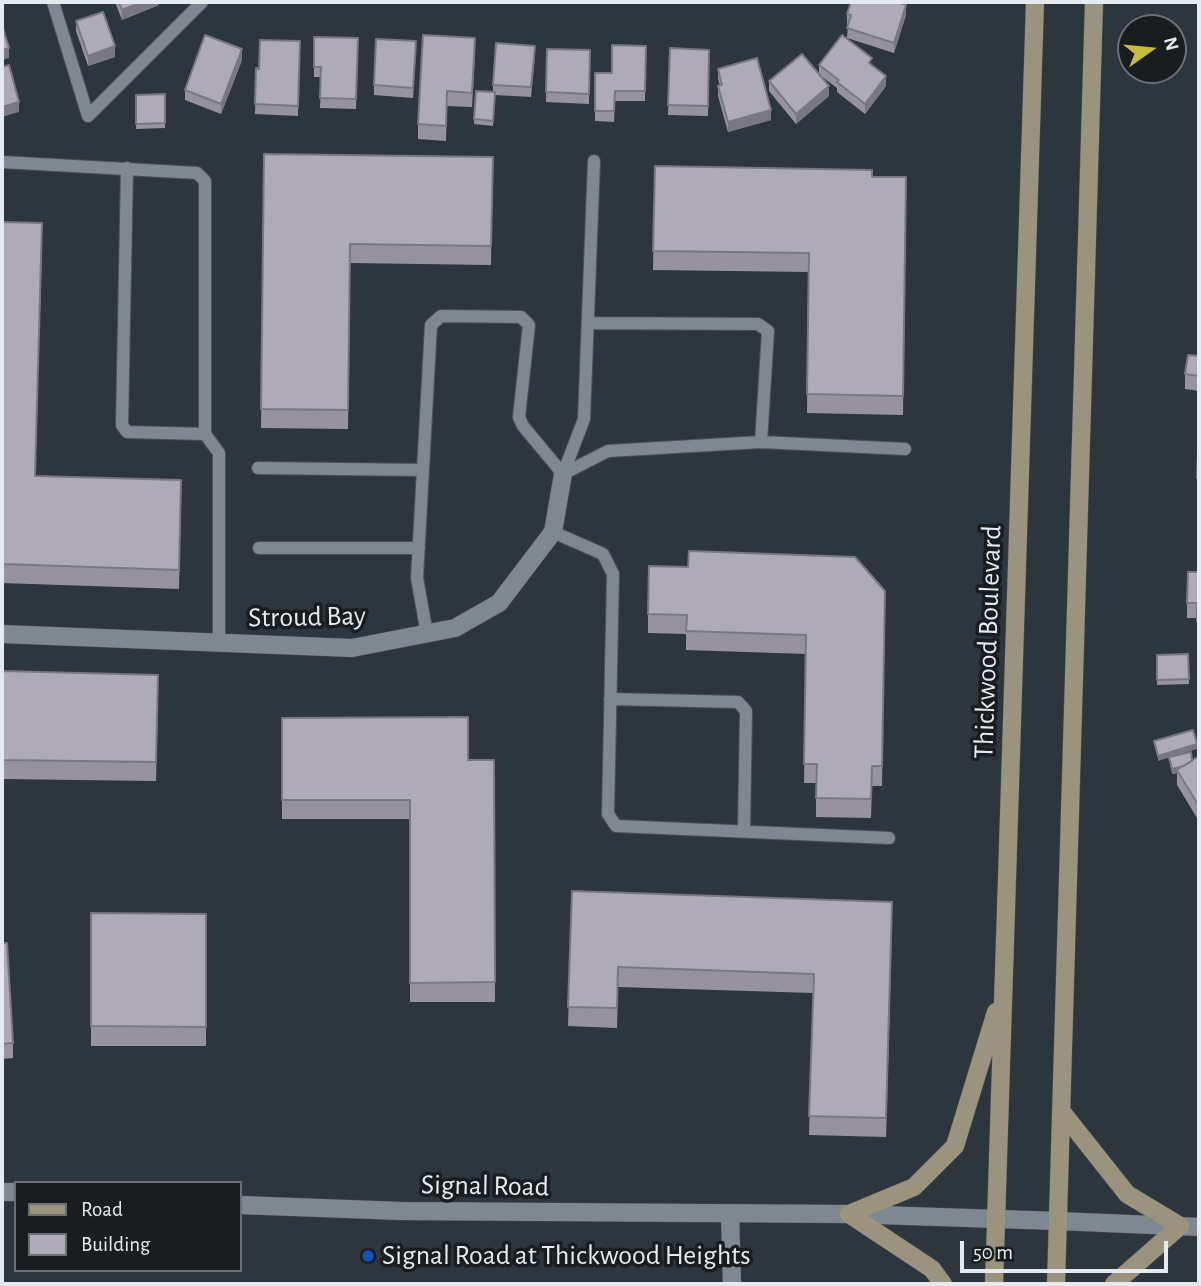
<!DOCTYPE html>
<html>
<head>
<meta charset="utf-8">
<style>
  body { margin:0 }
  #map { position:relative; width:1201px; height:1286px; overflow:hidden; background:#2e363d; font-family:"Alegreya Sans",sans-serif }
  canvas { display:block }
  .frame { position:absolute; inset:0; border:4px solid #e5eaef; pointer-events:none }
  .legend { position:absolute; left:14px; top:1181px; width:228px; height:91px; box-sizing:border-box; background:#191d20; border:2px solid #6b6f73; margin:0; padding:9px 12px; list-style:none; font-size:21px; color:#e5eaef }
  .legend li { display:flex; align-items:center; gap:14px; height:35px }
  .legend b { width:35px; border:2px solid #6b6f73 }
  .north { position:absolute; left:1117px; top:14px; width:70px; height:70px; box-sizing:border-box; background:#191d20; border:2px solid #6b6f73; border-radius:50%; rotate:75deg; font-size:19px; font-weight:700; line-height:28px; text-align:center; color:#e5eaef }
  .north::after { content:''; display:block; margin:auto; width:24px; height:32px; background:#c3bd3e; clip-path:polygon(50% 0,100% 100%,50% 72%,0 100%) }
  .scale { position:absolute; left:960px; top:1241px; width:208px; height:32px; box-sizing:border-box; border:4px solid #e5eaef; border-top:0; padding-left:9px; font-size:21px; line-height:24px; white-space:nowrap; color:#e5eaef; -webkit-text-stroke:5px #191d20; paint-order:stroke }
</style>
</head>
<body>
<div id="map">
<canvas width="1201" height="1286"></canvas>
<div class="frame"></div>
<ul class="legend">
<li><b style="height:9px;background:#9a947e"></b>Road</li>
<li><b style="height:19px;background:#afabb6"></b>Building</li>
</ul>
<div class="north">N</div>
<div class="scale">50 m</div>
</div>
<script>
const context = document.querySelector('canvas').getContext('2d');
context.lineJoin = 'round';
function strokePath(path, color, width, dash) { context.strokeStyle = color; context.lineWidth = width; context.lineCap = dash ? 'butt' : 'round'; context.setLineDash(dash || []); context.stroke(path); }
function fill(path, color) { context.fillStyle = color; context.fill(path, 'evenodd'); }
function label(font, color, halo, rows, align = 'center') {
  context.font = font + ' "Alegreya Sans",sans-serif'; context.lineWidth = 7; context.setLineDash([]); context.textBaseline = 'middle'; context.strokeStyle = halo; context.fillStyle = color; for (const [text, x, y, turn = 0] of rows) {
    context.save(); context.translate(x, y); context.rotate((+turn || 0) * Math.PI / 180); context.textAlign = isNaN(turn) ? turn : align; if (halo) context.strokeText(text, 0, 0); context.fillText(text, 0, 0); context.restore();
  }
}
const service = new Path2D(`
  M53,2L88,116L202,2
  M2,162L197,173L205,181V434L219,453V644
  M127,168L122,425L127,432L205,434
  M588,323L758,324L768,331L761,442L905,449
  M258,468L423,470
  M563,474L584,419L594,161
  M563,474L608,451L761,442
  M553,532L603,554L613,574L608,814L616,826L889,838
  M259,548H419
  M427,634L417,578L431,325L441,316L521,317L529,325L519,417L523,426L563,474
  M610,699L738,702L746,711L744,831`);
const minor = new Path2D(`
  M2,634L352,648L455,628L499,603L553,532L563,474
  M730,1214L732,1284
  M1058,1221L1199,1227`);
const tertiary = new Path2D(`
  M2,1192H16
  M240,1205L401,1211L849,1214L1058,1221`);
const secondary = new Path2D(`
  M1062,1112L1127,1194L1180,1226L1114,1284
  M849,1214L914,1187L955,1146L996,1012
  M849,1214L932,1269L943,1284
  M994,1284L1035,2
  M1056,1284L1094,2`);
strokePath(service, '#4c5259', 14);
strokePath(minor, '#4c5259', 19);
strokePath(tertiary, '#4c5259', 19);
strokePath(secondary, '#4c5259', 19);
strokePath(service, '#7f8891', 12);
strokePath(minor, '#7f8891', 18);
strokePath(tertiary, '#7f8891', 18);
strokePath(secondary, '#9a947e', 18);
fill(new Path2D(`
  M115,2H159V5L122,20Z
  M847,14L906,15L894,53L847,38L848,25L847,24Z
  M76,21L115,57L88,66L76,31Z
  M314,37L358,38L356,109L320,108L321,77H314Z
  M300,41L298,116L255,114L256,68L259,69Z
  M646,46L645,101H615L614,122L595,121V73H612Z
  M670,48L709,50L708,116L668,115Z
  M547,49L590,50L589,104L546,102Z
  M416,52L413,98L374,95V85Z
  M475,52L472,107L447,106L446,141L418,139V124Z
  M535,56L531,97L495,95L493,126L474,124L476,91L493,92V85Z
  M242,60L221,114L185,100V90Z
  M819,65L872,66L886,86L865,114L837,92V88L821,76L829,96L796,124L769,91V81L819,74Z
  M718,69L771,120L728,132L718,96V86H720L718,79Z
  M165,94V128L136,129V95Z
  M264,154L493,157L491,265L350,263L348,429L261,428Z
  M655,166L872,177H906L903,415L807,413L808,272L653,270Z
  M2,222L42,243L35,476L181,499L179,589L2,583Z
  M1199,356V391L1185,389V374Z
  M1198,452H1199V488H1197Z
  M1199,572V636H1197V618H1187V603Z
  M885,591L882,786H872L871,818L816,817V783H804L806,654L686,650V634L648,633V614Z
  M1188,654L1189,684L1157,685V655Z
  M2,671L158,694L156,781L2,779Z
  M282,718L468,760H494L495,1002H410V819H282Z
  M1199,756V817L1197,818L1177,785V773L1172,774L1169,757L1192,761Z
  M572,891L892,921L886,1137L809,1135L813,993L618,987L617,1028L568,1026Z
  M91,913L206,914V1046H91Z
  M2,943L13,1043V1058L2,1059Z`), '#96939d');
fill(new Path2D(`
  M142,2H159V5L122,20V10Z
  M906,5V15L894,53V43Z
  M475,38V52L472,107V93Z
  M115,46V57L88,66V56Z
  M9,48V58L2,60V50Z
  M242,49V60L221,114V104Z
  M886,76V86L865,114V104Z
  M829,86V96L796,124V114Z
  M19,102V112L2,117V107Z
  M771,110V120L728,132V122Z
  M1197,744V749L1158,761V756Z
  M1193,764L1177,770V773L1172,774V769Z
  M1199,802V817L1197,818V803Z
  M892,902V921L886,1137V1118Z`), '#7a787f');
const building = new Path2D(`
  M119,2H142L122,10Z
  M851,2H897L906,5L894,43L847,28L851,15L847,14Z
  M103,12L115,46L88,56L76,21Z
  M2,25L9,48L2,50Z
  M205,35L242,49L221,104L185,90Z
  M423,35L475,38L472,93L447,91L446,126L418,124Z
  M842,35L872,58L869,63L886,76L865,104L837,82L839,80L819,65Z
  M314,37L358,38L356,99L320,98L321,67H314Z
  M376,39L416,41L413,88L374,85Z
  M260,40L300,41L298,106L255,104L256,68L259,69Z
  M496,43L535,46L531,87L493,85Z
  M612,45L646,46L645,91H615L614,111H595V73H612Z
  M670,48L709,50L708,106L668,105Z
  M547,49L590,50L589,94L546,92Z
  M802,54L829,86L796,114L769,81Z
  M757,58L771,110L728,122L718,86L722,85L718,69Z
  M9,65L19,102L2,107V67Z
  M476,91L495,92L493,121L474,119Z
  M165,94V123L136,124V95Z
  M264,154L493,157L491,246L350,244L348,410L261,409Z
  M655,166L872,170V177H906L903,396L807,394L809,253L653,251Z
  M2,222L42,223L35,476L181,480L179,570L2,564Z
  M1188,355L1199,356V376L1185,374Z
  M1198,452H1199V478H1197Z
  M689,551L855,557L885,591L882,766H872L871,799L816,798L817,764H804L806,635L686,631L687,615L648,614L649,566L688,567Z
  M1188,572H1199V621H1197V603H1187Z
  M1188,654L1189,679L1157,680V655Z
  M2,671L158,675L156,762L2,760Z
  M468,717V760H494L495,982L410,983V800H282V718Z
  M1193,730L1197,744L1158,756L1154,741Z
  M1191,752L1192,761L1184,766L1172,769L1169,757Z
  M1199,756V802L1197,803L1177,770Z
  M572,891L892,902L886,1118L809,1116L814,974L618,967L617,1008L568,1007Z
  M91,913L206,914V1027L91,1026Z
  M2,943H7L13,1043L2,1044Z`);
fill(building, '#afabb6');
strokePath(building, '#7a787f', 2);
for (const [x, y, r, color] of [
  [368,1256,7,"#1a4fb4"]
]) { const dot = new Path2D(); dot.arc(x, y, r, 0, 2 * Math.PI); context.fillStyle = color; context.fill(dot); strokePath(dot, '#191d20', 2.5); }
label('28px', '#e5eaef', '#191d20', [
  ["Stroud Bay",307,617,-1],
  ["Thickwood Boulevard",988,642,-88],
  ["Signal Road",485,1186,1]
]);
label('28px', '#e5eaef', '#191d20', [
  ["Signal Road at Thickwood Heights",382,1256]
], 'left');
</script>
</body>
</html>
